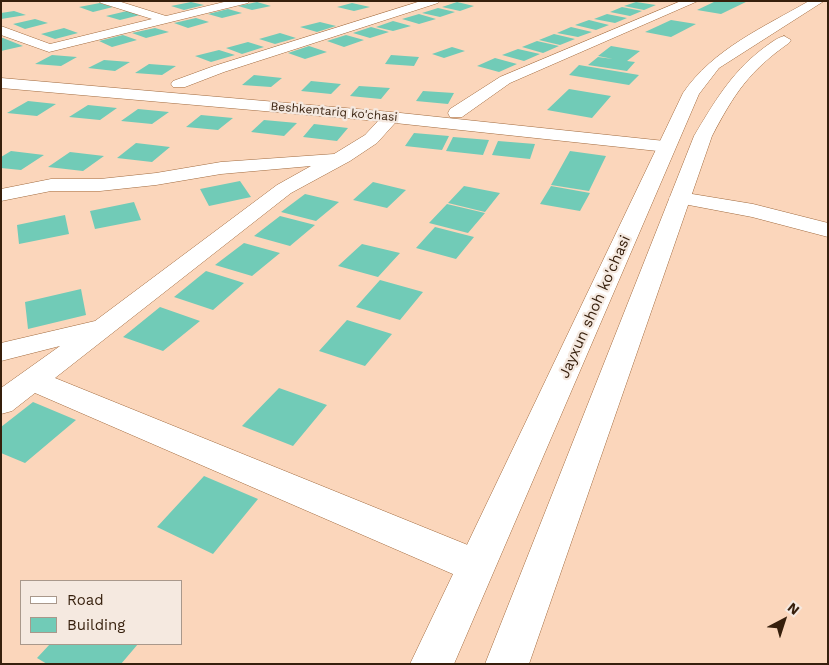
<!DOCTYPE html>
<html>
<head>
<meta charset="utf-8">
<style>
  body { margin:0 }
  #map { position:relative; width:829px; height:665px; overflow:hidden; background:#fbd6bb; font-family:"Work Sans",sans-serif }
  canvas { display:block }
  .frame { position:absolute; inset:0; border:2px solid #361f0c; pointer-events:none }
  .legend { position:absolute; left:20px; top:580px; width:162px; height:65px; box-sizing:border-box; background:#f5e9e0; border:1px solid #a9988b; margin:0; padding:6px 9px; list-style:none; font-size:15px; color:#361f0c }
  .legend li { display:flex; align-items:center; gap:10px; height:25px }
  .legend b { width:25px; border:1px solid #a9988b }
  .north { position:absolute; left:759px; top:595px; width:50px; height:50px; -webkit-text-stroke:4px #f5e9e0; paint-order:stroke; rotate:40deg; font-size:14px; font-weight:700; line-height:20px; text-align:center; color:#361f0c }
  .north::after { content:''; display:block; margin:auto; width:18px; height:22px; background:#361f0c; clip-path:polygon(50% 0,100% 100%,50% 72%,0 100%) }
</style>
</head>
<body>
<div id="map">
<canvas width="829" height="665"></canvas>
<div class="frame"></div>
<ul class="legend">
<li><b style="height:6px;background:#fff"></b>Road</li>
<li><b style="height:14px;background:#71cbb7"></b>Building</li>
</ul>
<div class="north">N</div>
</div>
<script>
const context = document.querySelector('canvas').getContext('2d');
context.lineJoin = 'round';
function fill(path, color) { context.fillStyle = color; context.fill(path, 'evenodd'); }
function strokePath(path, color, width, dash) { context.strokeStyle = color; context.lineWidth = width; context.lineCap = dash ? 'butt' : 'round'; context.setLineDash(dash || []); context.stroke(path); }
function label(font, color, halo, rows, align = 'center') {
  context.font = font + ' "Work Sans",sans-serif'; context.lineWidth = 4.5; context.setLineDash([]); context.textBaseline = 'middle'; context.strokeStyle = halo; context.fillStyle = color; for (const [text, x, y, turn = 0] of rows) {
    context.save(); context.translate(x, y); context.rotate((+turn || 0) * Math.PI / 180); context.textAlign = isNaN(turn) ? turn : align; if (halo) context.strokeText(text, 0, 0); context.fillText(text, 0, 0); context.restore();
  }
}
fill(new Path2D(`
  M716,1H748L721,14L697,10Z
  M191,2L204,5L184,10L171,6Z
  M257,2L271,6L252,10L238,6Z
  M457,2L474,6L460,11L442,7Z
  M636,2L656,5L644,10L624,6Z
  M100,3L113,7L93,12L79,7Z
  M352,3L370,7L354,11L337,7Z
  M622,7L642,11L630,16L610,12Z
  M438,8L455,12L440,17L422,13Z
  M228,9L242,13L222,18L208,14Z
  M14,11L26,15L1,19V13Z
  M127,11L140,15L120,20L106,16Z
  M419,14L436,19L419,24L402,19Z
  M607,14L627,18L615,23L594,19Z
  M196,18L209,22L188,28L174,23Z
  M35,19L48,23L25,29L13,24Z
  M589,20L609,25L596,30L575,25Z
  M671,20L696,24L671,37L645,32Z
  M393,21L411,26L393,31L376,27Z
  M320,22L336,26L317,32L300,27Z
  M371,27L389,32L370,38L353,33Z
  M571,27L592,32L578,37L557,33Z
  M64,28L78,33L55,39L41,34Z
  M155,28L169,32L146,38L132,33Z
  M280,33L296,38L275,44L259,39Z
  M554,34L575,39L560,45L539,40Z
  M123,35L137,40L112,47L99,41Z
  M346,35L364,40L344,47L327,41Z
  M1,38H3L23,46L1,51Z
  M537,41L559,46L543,53L522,47Z
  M248,42L264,47L242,54L226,48Z
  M309,46L327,52L305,59L288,53Z
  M611,46L640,51L627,61L635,62L627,71L588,65L598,57L613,59L598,56Z
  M452,47L465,51L444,58L432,54Z
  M518,49L540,54L524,61L502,55Z
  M219,50L235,55L211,62L195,56Z
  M52,55L77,57L61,66L35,64Z
  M391,55L419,57L414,66L385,64Z
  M495,58L517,64L499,72L477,66Z
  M104,60L130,62L115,71L88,68Z
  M149,64L176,66L162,75L135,73Z
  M579,65L639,75L629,85L569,75Z
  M254,75L282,78L271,87L242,85Z
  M311,81L341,84L331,94L301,91Z
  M359,86L390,88L381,99L350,96Z
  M569,89L611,96L592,118L547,110Z
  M423,91L454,93L448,104L416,101Z
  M28,101L56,104L37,116L7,113Z
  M88,105L117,108L100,120L69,117Z
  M138,109L169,112L152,124L121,121Z
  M201,115L233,118L218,130L186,127Z
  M264,120L297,123L284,136L251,132Z
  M314,124L348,128L337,141L303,137Z
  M414,133L449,136L442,150L405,146Z
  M453,137L489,140L483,155L446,151Z
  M498,141L535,144L530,159L492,155Z
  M136,143L170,147L152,162L117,158Z
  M11,151L44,155L21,170L1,168V157Z
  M570,151L606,156L589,191L551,185Z
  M70,152L104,156L83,171L48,167Z
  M240,181L251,197L209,206L200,189Z
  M373,182L406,190L387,208L353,200Z
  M464,186L500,193L485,212L448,203Z
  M551,186L590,193L580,211L540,204Z
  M305,194L339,202L316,221L281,212Z
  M134,202L141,220L95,229L90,211Z
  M447,204L485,213L468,233L429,223Z
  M65,215L69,234L19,244L17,225Z
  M280,216L315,225L290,246L254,236Z
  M435,227L474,237L456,259L416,248Z
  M244,243L280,253L252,276L215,265Z
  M362,244L400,253L378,277L338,266Z
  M206,271L244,283L213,310L174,297Z
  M380,280L423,292L400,320L356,307Z
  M81,289L86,315L28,329L25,302Z
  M160,307L200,321L163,351L123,337Z
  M347,320L392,334L365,366L319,351Z
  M279,388L327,405L293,446L242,426Z
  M33,402L76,420L25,463L1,453V427Z
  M204,476L258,499L213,554L157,527Z
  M50,644H138L121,664H47L37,658Z`), '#71cbb7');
const minor = new Path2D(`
  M99,1H118L166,16L228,1H250L248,3L49,52L1,35V26L50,44L152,19L101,3Z
  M421,1H440L438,3L224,72L185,87H173L171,84L173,81L214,66Z
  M681,1H698L510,83L462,117H450L448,113L450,109L500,77Z
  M1,78L391,112L674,142L676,146L674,150L667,152L395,123L377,143L350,161L291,193L55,378L490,554L495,566L490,578L476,583L462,578L35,393L12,411L1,414V388L60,346L1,361V343L95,321L277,185L311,166L221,174L156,185L100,191H51L1,201V189L51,179H100L156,173L221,162L334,154L365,135L378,121L1,88Z
  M680,192L753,204L828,223V237L752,217L673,202L669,198L673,194Z`);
const trunk = new Path2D(`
  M809,1H824L719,68L699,94L454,664H410L683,93C713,49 764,27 809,1Z
  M784,36L791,40L789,43C749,71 734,94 712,136L529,664H485L694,136C713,104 731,73 761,50C768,45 776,38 784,36Z`);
strokePath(minor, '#a16a3e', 1);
strokePath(trunk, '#a16a3e', 1);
fill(minor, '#fff');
fill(trunk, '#fff');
label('12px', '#361f0c', '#f5e9e0', [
  ["Beshkentariq ko'chasi",334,112,5]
]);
label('15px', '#361f0c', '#f5e9e0', [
  ["Jayxun shoh ko'chasi",595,307,-66]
]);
</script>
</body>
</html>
